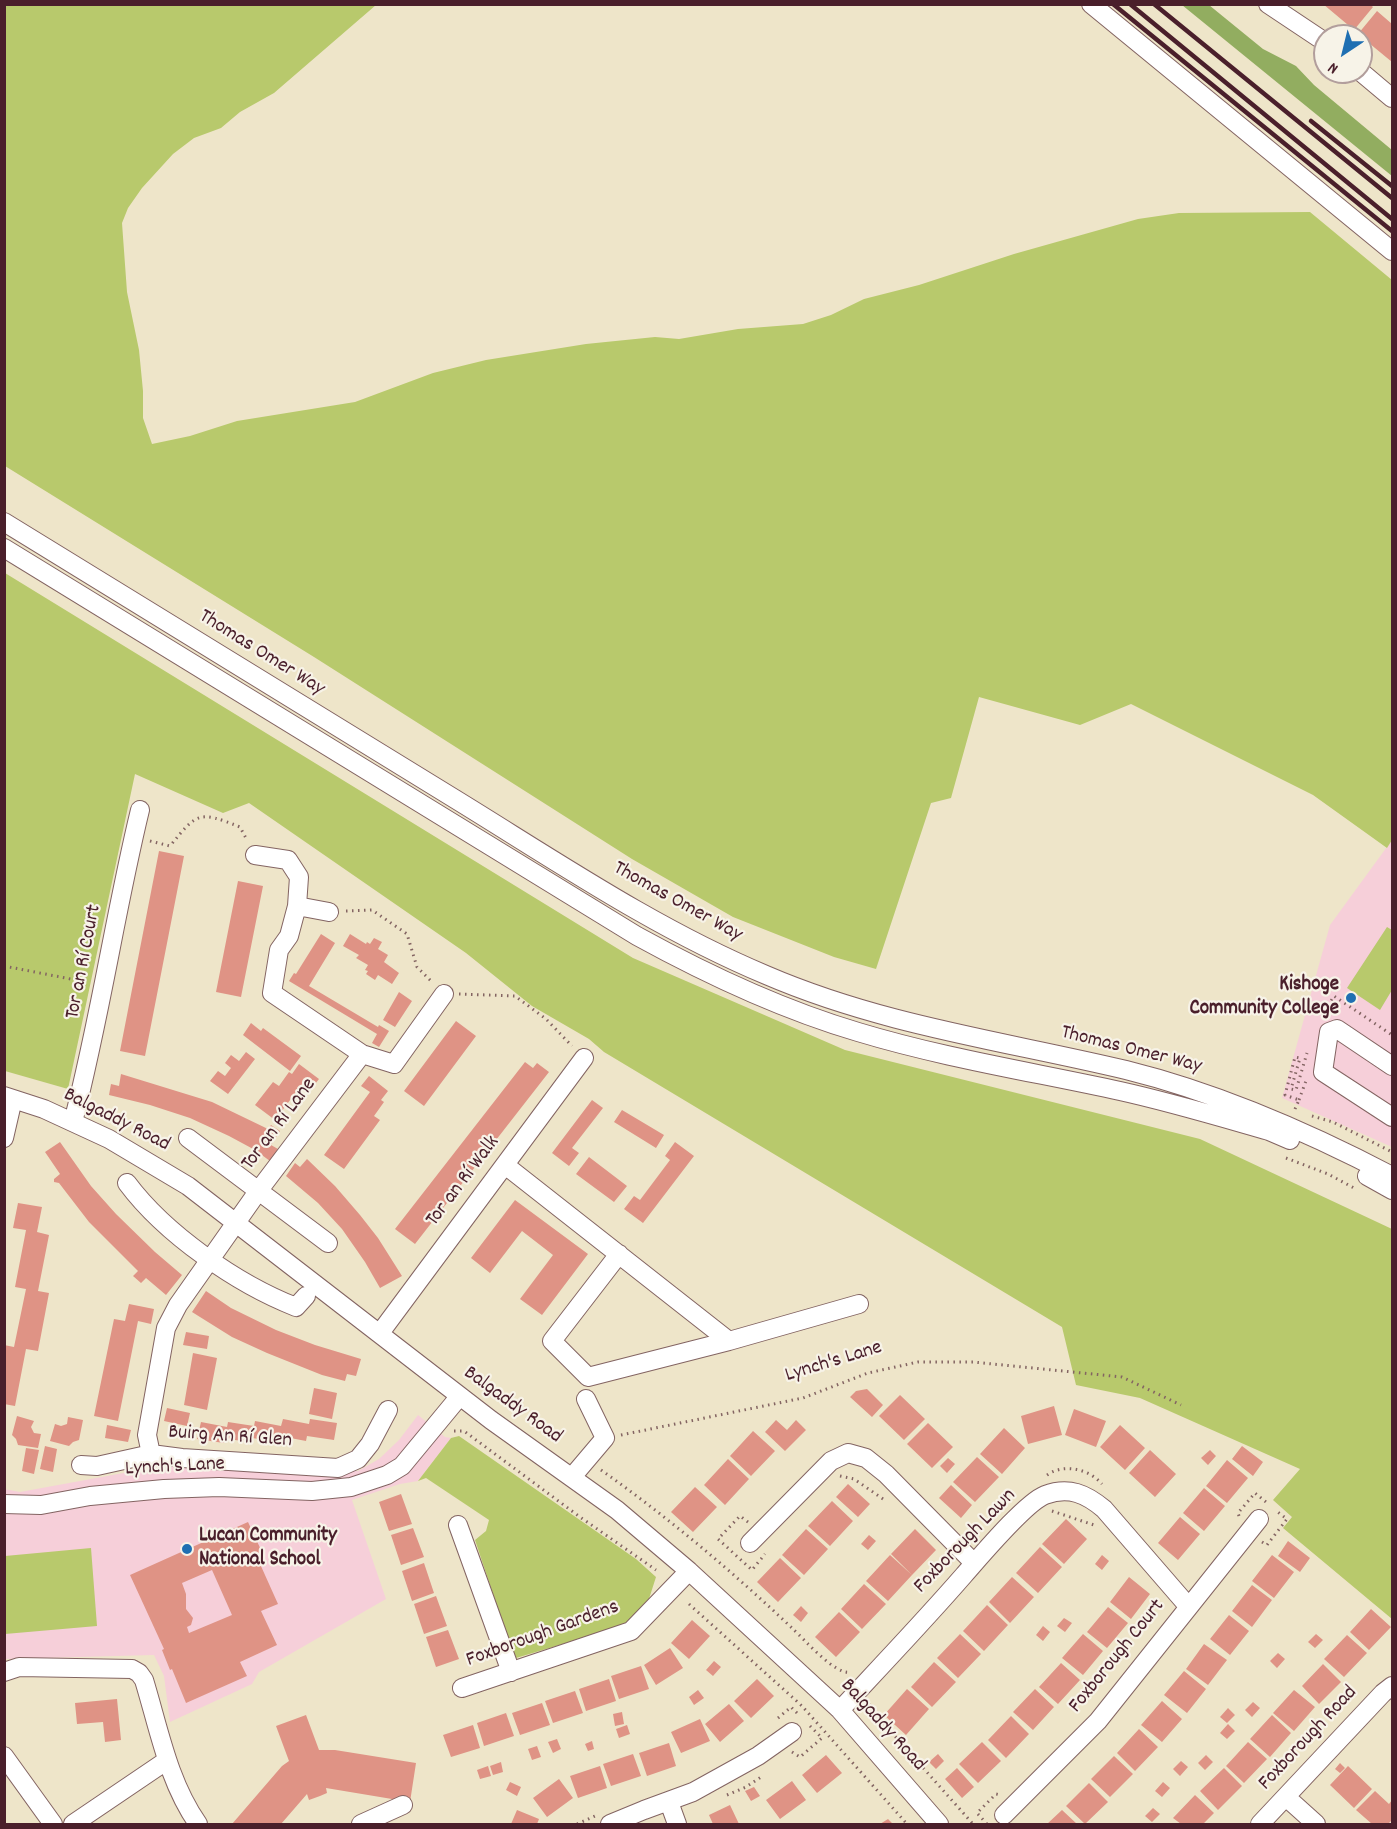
<!DOCTYPE html>
<html>
<head>
<meta charset="utf-8">
<style>
  body { margin:0 }
  #map { position:relative; width:1397px; height:1829px; overflow:hidden; background:#eee5c9; font-family:Dekko,sans-serif }
  canvas { display:block }
  .frame { position:absolute; inset:0; border:6px solid #4a1f2b; pointer-events:none }
  .north { position:absolute; left:1313px; top:24px; width:60px; height:60px; box-sizing:border-box; background:#f7f3e8; border:2px solid #b29e9c; border-radius:50%; rotate:215deg; font-size:16px; font-weight:700; line-height:24px; text-align:center; color:#4a1f2b }
  .north::after { content:''; display:block; margin:auto; width:21px; height:27px; background:#1f6fb2; clip-path:polygon(50% 0,100% 100%,50% 72%,0 100%) }
</style>
</head>
<body>
<div id="map">
<canvas width="1397" height="1829"></canvas>
<div class="frame"></div>
<div class="north">N</div>
</div>
<script>
const context = document.querySelector('canvas').getContext('2d');
context.lineJoin = 'round';
function fill(path, color) { context.fillStyle = color; context.fill(path, 'evenodd'); }
function strokePath(path, color, width, dash) { context.strokeStyle = color; context.lineWidth = width; context.lineCap = dash ? 'butt' : 'round'; context.setLineDash(dash || []); context.stroke(path); }
function label(font, color, halo, rows, align = 'center') {
  context.font = font + ' Dekko,sans-serif'; context.lineWidth = 4.5; context.setLineDash([]); context.textBaseline = 'middle'; context.strokeStyle = halo; context.fillStyle = color; for (const [text, x, y, turn = 0] of rows) {
    context.save(); context.translate(x, y); context.rotate((+turn || 0) * Math.PI / 180); context.textAlign = isNaN(turn) ? turn : align; if (halo) context.strokeText(text, 0, 0); context.fillText(text, 0, 0); context.restore();
  }
}
fill(new Path2D(`
  M1392,840V1147L1282,1098L1330,925Z
  M418,1415L445,1437L451,1438L418,1481L400,1484L352,1500L386,1599L259,1672L252,1684L170,1722L164,1676L154,1655L5,1659L4,1489L20,1492L140,1470L188,1465L307,1471H358L379,1459L399,1440Z`), '#f6cfd9');
fill(new Path2D(`
  M4,5H376L274,93L240,112L221,128L194,138L173,154L142,188L128,208L122,223L127,292L139,350L143,391V418L152,444L190,436L237,421L355,402L433,373L486,360L586,344L655,337L679,339L738,329L803,324L831,315L864,299L919,285L1014,254L1138,219L1179,213L1310,212L1392,280V840L1387,848L1313,795L1131,704L1080,725L979,697L951,798L931,803L876,969L834,957L733,917L632,859L314,657L5,466Z
  M5,573L633,958L845,1050L1200,1139L1392,1229V1619L1283,1528L1292,1517L1273,1500L1300,1469L1140,1398L1076,1385L1062,1327L604,1052L589,1039L532,1006L466,953L249,803L223,813L135,774L68,1089L5,1071Z
  M1387,927L1392,930V990L1380,1010L1347,988Z
  M459,1436L636,1559L656,1577L648,1602L626,1625L516,1658L507,1636L475,1540L486,1531L489,1520L426,1478L418,1481L451,1438Z
  M91,1548L97,1626L5,1634V1556Z`), '#b8c96c');
fill(new Path2D(`
  M1182,5H1209L1263,49L1296,66L1314,85L1392,150V176Z`), '#92ad60');
fill(new Path2D(`
  M1323,4H1370L1373,7L1354,30Z
  M1377,11L1392,24V62L1358,34Z
  M159,851L184,856L145,1056L120,1051Z
  M238,881L263,886L241,997L216,992Z
  M321,934L335,943L309,986L378,1027L379,1025L389,1031L379,1047L372,1043L377,1034L289,981L294,973L296,974Z
  M350,934L366,944L367,942L370,944L374,938L382,942L378,949L388,955L384,962L399,973L392,984L378,975L375,980L366,974L368,971L365,970L368,965L356,958L359,955L343,946Z
  M399,992L412,1001L395,1027L383,1020Z
  M456,1021L476,1036L424,1106L404,1091Z
  M251,1023L261,1031L263,1028L301,1056L290,1071L243,1035Z
  M246,1052L255,1059L228,1094L210,1081L218,1071L225,1076L231,1068L225,1063L231,1055L239,1061Z
  M525,1062L533,1068L537,1063L549,1072L415,1244L395,1229Z
  M299,1064L319,1079L311,1089L303,1083L275,1120L255,1105L273,1082L279,1086L289,1072L292,1074Z
  M121,1074L212,1102L268,1129L271,1125L280,1131L271,1145L278,1149L270,1161L255,1150L229,1136L190,1118L150,1105L109,1095L111,1084L119,1086Z
  M369,1076L388,1091L381,1100L384,1102L374,1116L380,1120L344,1169L324,1155L370,1092L361,1086Z
  M592,1100L603,1108L572,1148L579,1153L569,1166L552,1153Z
  M622,1110L664,1135L656,1148L614,1122Z
  M60,1142L91,1186L116,1214L155,1252L182,1275L166,1295L146,1278L141,1283L133,1276L138,1271L89,1222L59,1183L54,1182V1179L60,1174L45,1152Z
  M675,1142L694,1156L643,1223L624,1209L634,1196L640,1200L670,1160L665,1156Z
  M589,1157L627,1186L614,1202L576,1174Z
  M307,1159L335,1186L360,1215L378,1238L402,1276L380,1288L365,1262L342,1229L318,1203L286,1176L295,1163L300,1167Z
  M515,1200L588,1254L542,1315L520,1299L553,1255L522,1231L490,1273L471,1258Z
  M18,1203L42,1207L37,1232L49,1235L38,1291L49,1293L38,1351L26,1349L15,1406L4,1404V1345L14,1347L26,1289L15,1287L26,1230L13,1228Z
  M206,1291L231,1308L276,1330L315,1345L361,1359L356,1376L347,1374L345,1381L322,1375L267,1353L232,1337L192,1312Z
  M129,1304L154,1309L151,1324L138,1321L118,1421L94,1416L114,1319L125,1321Z
  M186,1332L209,1336L207,1349L183,1345Z
  M193,1353L217,1358L207,1410L184,1405Z
  M314,1388L337,1393L332,1419L309,1414Z
  M867,1389L883,1405L872,1417L850,1397L856,1391Z
  M900,1395L925,1419L904,1440L879,1416Z
  M1054,1406L1062,1435L1028,1444L1021,1416Z
  M167,1408L190,1413L187,1426L164,1421Z
  M1074,1409L1106,1421L1096,1447L1065,1435Z
  M17,1416L34,1421L31,1427L34,1433L41,1434L38,1448L18,1445L16,1439L12,1435Z
  M68,1417L83,1420L79,1440L73,1442L69,1446L50,1441L55,1424L61,1426L67,1424Z
  M283,1419L309,1424L310,1419L337,1423L334,1440L307,1436L306,1441L280,1436L279,1442L252,1438L251,1443L225,1438L224,1443L197,1439L201,1422L227,1427L228,1422L254,1426L255,1421L281,1426Z
  M776,1420L787,1430L796,1420L806,1430L785,1451L765,1432Z
  M928,1423L953,1447L932,1468L907,1444Z
  M107,1425L131,1430L128,1442L105,1438Z
  M1120,1425L1145,1448L1125,1470L1100,1447Z
  M1004,1428L1025,1448L1002,1474L980,1454Z
  M753,1431L775,1451L751,1476L730,1456Z
  M45,1446L57,1449L53,1472L40,1469Z
  M1242,1446L1263,1462L1253,1476L1232,1459Z
  M26,1448L39,1450L34,1474L22,1471Z
  M1150,1450L1176,1474L1155,1497L1129,1473Z
  M1210,1450L1216,1456L1208,1465L1201,1458Z
  M977,1457L999,1477L975,1502L953,1482Z
  M948,1458L955,1464L947,1473L940,1466Z
  M728,1459L749,1479L725,1505L704,1485Z
  M1227,1460L1248,1478L1227,1503L1206,1486Z
  M848,1484L870,1504L858,1517L836,1497Z
  M951,1485L972,1505L961,1518L939,1498Z
  M695,1487L717,1507L693,1532L671,1512Z
  M1204,1488L1225,1506L1204,1531L1183,1513Z
  M401,1494L412,1524L389,1531L379,1502Z
  M832,1501L853,1521L830,1546L808,1526Z
  M1180,1517L1200,1534L1178,1560L1158,1543Z
  M1066,1519L1087,1539L1064,1564L1042,1544Z
  M248,1522L262,1552L256,1555L278,1604L261,1611L277,1645L240,1662L247,1676L186,1703L172,1669L170,1670L162,1650L164,1649L130,1575ZM212,1570L232,1615L189,1633L187,1627L191,1625L193,1618L186,1609V1594L182,1583Z
  M413,1528L424,1557L401,1565L391,1535Z
  M806,1529L828,1549L804,1575L782,1555Z
  M915,1529L936,1550L912,1575L891,1554Z
  M869,1535L876,1541L868,1550L861,1544Z
  M1288,1541L1310,1558L1300,1572L1278,1556Z
  M1040,1547L1062,1567L1038,1593L1016,1573Z
  M890,1555L912,1575L888,1601L866,1581Z
  M1102,1555L1109,1561L1102,1570L1095,1564Z
  M1272,1555L1294,1572L1274,1598L1252,1581Z
  M780,1558L801,1578L778,1602L757,1582Z
  M424,1563L434,1593L412,1601L402,1571Z
  M1012,1577L1034,1597L1010,1623L989,1602Z
  M1129,1577L1150,1594L1131,1619L1110,1602Z
  M864,1584L886,1604L862,1629L841,1609Z
  M1252,1585L1272,1600L1252,1627L1232,1611Z
  M436,1596L447,1626L424,1634L414,1604Z
  M987,1605L1008,1625L984,1651L963,1631Z
  M801,1606L808,1613L801,1622L793,1615Z
  M1108,1607L1128,1623L1107,1648L1087,1632Z
  M1371,1609L1391,1627L1369,1650L1350,1632Z
  M839,1612L860,1632L836,1657L815,1637Z
  M1229,1615L1249,1631L1230,1655L1210,1639Z
  M1064,1618L1072,1623L1065,1632L1057,1626Z
  M692,1620L710,1636L689,1659L671,1643Z
  M1043,1626L1050,1632L1043,1641L1036,1635Z
  M448,1630L459,1659L436,1667L426,1637Z
  M960,1634L981,1654L958,1678L937,1658Z
  M1083,1634L1103,1651L1083,1675L1062,1658Z
  M1316,1634L1323,1640L1315,1648L1308,1642Z
  M1347,1635L1367,1653L1344,1677L1324,1659Z
  M1204,1644L1227,1660L1208,1685L1186,1669Z
  M670,1648L683,1668L656,1685L644,1665Z
  M1278,1653L1285,1659L1277,1668L1270,1661Z
  M714,1661L721,1667L713,1676L706,1670Z
  M934,1662L956,1682L932,1707L911,1687Z
  M1061,1663L1080,1680L1058,1704L1039,1687Z
  M1323,1664L1341,1682L1319,1704L1302,1686Z
  M641,1666L649,1689L619,1699L611,1676Z
  M1184,1671L1206,1689L1187,1713L1164,1695Z
  M609,1679L616,1701L586,1711L579,1689Z
  M757,1679L774,1696L751,1718L734,1701Z
  M907,1689L929,1709L906,1735L884,1715Z
  M1035,1689L1054,1707L1033,1730L1013,1712Z
  M698,1690L704,1698L694,1705L689,1697Z
  M1294,1690L1315,1707L1294,1731L1273,1713Z
  M575,1691L583,1713L553,1723L545,1701Z
  M117,1699L121,1740L105,1742L103,1722L77,1724L75,1703Z
  M1162,1701L1182,1719L1162,1742L1141,1725Z
  M1253,1702L1260,1708L1252,1717L1245,1710Z
  M542,1703L550,1725L520,1735L512,1713Z
  M729,1704L744,1721L720,1742L705,1724Z
  M1228,1708L1235,1715L1227,1723L1220,1717Z
  M622,1712L624,1724L615,1726L613,1714Z
  M506,1713L514,1736L484,1746L477,1723Z
  M306,1715L319,1750H335L416,1763L410,1802L326,1788L327,1793L320,1796L309,1800L307,1794L281,1824H232L282,1766L289,1761L276,1726Z
  M1272,1715L1291,1733L1270,1757L1250,1739Z
  M1011,1716L1029,1734L1006,1758L988,1740Z
  M700,1719L710,1741L681,1753L671,1732Z
  M1228,1724L1235,1731L1227,1739L1220,1733Z
  M473,1725L480,1748L451,1757L443,1735Z
  M627,1725L630,1734L619,1738L616,1729Z
  M1139,1729L1158,1747L1135,1771L1117,1753Z
  M557,1739L561,1749L553,1753L548,1742Z
  M592,1741L594,1749L588,1751L585,1744Z
  M982,1742L1001,1761L978,1783L959,1764Z
  M1248,1742L1267,1759L1244,1783L1226,1766Z
  M669,1743L676,1766L647,1776L639,1753Z
  M537,1746L541,1757L532,1760L528,1749Z
  M633,1754L641,1776L611,1786L603,1764Z
  M938,1754L944,1761L936,1769L929,1762Z
  M826,1755L842,1773L817,1793L802,1775Z
  M1206,1755L1213,1762L1205,1770L1198,1763Z
  M1114,1756L1133,1774L1110,1797L1091,1779Z
  M1181,1761L1188,1767L1180,1776L1173,1769Z
  M501,1762L503,1772L493,1775L490,1766Z
  M1340,1763L1345,1768L1340,1773L1335,1769Z
  M488,1766L491,1776L480,1779L477,1770Z
  M600,1766L607,1788L578,1798L570,1776Z
  M1348,1766L1372,1789L1354,1808L1330,1785Z
  M957,1768L974,1787L962,1798L945,1779Z
  M1224,1768L1242,1786L1218,1810L1200,1791Z
  M559,1779L573,1798L547,1817L533,1798Z
  M792,1781L806,1800L780,1819L766,1800Z
  M510,1782L521,1787L517,1796L506,1790Z
  M1163,1782L1170,1788L1162,1797L1155,1791Z
  M1089,1783L1108,1802L1085,1824L1066,1806Z
  M754,1787L760,1796L751,1801L745,1791Z
  M1375,1791L1389,1804L1392,1800V1820L1388,1824H1372L1356,1810Z
  M1195,1795L1214,1813L1203,1824H1181L1173,1818Z
  M730,1805L739,1824H713L709,1815Z
  M1153,1808L1160,1814L1152,1822L1145,1816Z
  M517,1810L539,1819L537,1824H511Z
  M1062,1810L1077,1824H1047Z
  M888,1819L893,1824H880Z`), '#df9385');
const minor = new Path2D(`
  M1091,4L1392,251
  M1268,4L1325,42
  M1361,72L1392,98
  M4,522C155,615 305,707 455,799C556,861 656,929 766,975C882,1025 1004,1041 1126,1070C1219,1093 1308,1132 1392,1176
  M4,548L637,936C708,975 780,1009 858,1032C944,1058 1033,1072 1120,1091C1170,1102 1220,1117 1269,1131L1290,1140
  M255,855L288,860L299,877L297,906L289,936L279,950L272,993L362,1054L259,1190L178,1305L166,1328L147,1435L151,1454L182,1458L338,1468L358,1459L370,1444L388,1410
  M297,906L329,912
  M362,1054L394,1064L444,994
  M1392,1066L1337,1029L1329,1032L1323,1072L1392,1117
  M4,1096L44,1109L109,1139L188,1186L491,1420L617,1510L689,1571L840,1710L939,1824
  M73,1122C100,1019 115,913 140,810
  M4,1138L13,1099
  M188,1138L328,1243
  M505,1165L729,1341
  M1367,1176L1392,1190
  M127,1183C165,1234 237,1284 296,1307L306,1296
  M619,1254L552,1341L588,1377L729,1341L859,1304
  M380,1333L584,1058
  M81,1465L97,1466L151,1454
  M572,1477L605,1438L586,1399
  M4,1504L41,1505L90,1496L164,1489L219,1487L312,1491L351,1487L387,1475L402,1466L459,1397
  M458,1525L511,1672
  M750,1543L831,1461L848,1453L866,1458L886,1474L974,1563
  M4,1672L19,1667L132,1669L139,1673L144,1680C159,1729 168,1781 198,1824
  M462,1688L631,1631L689,1571
  M840,1710C882,1665 924,1621 964,1575C980,1557 1025,1503 1045,1495C1069,1486 1086,1494 1104,1509L1188,1606
  M4,1756L53,1824
  M1286,1797L1316,1824
  M669,1802L677,1824
  M1004,1815L1098,1721L1259,1519
  M73,1824L166,1761
  M361,1824L403,1805
  M610,1824L644,1810L693,1792L758,1756L792,1732
  M1260,1824L1383,1693L1392,1686`);
strokePath(minor, '#836462', 20);
strokePath(new Path2D(`
  M150,841L170,846C197,813 198,810 240,827L247,840
  M346,911L372,910L407,934L417,967L433,983
  M4,966L86,982
  M459,994L515,996L546,1019L572,1046
  M1322,1016L1334,996L1392,1035
  M1299,1100L1307,1078
  M1295,1109L1299,1100L1285,1095L1295,1057L1300,1058L1291,1089L1296,1090L1307,1053
  M1312,1116L1333,1122L1392,1152
  M1286,1158L1328,1174L1354,1188
  M454,1431H464L580,1517L656,1570
  M621,1435L803,1398L868,1373L918,1362H973L1122,1377L1181,1405
  M601,1470C669,1518 733,1572 793,1629C805,1640 835,1675 850,1672
  M1047,1475C1064,1463 1089,1469 1102,1484
  M840,1476L854,1479L886,1501
  M1052,1511L1094,1525
  M1239,1516L1238,1513L1255,1493L1266,1502
  M748,1522L740,1516L718,1539L752,1570L765,1554
  M1262,1542L1267,1545L1287,1519L1275,1510
  M689,1604L802,1706L907,1824
  M871,1704L870,1706L877,1716L973,1824
  M778,1718L791,1707L799,1715
  M792,1752L800,1757L822,1738L808,1724
  M727,1795L746,1787L761,1777
  M577,1824L595,1816
  M987,1824L977,1813L996,1794L1001,1795`), '#836462', 3, [1.5, 4.5]);
strokePath(minor, '#fff', 18);
strokePath(new Path2D(`
  M1113,4L1392,231
  M1130,4L1392,219
  M1154,4L1392,198
  M1311,121L1392,186`), '#4a1f2b', 4.5);
for (const [x, y, r, color] of [
  [1351,998,6,"#1f6fb2"],
  [187,1549,6,"#1f6fb2"]
]) { const dot = new Path2D(); dot.arc(x, y, r, 0, 2 * Math.PI); context.fillStyle = color; context.fill(dot); strokePath(dot, '#f7f3e8', 2); }
label('21px', '#4a1f2b', '#f7f3e8', [
  ["Thomas Omer Way",261,654,32],
  ["Thomas Omer Way",677,903,29],
  ["Tor an Rí Court",85,962,-79],
  ["Thomas Omer Way",1131,1051,14],
  ["Balgaddy Road",116,1121,27],
  ["Tor an Rí Lane",280,1125,-53],
  ["Tor an Rí Walk",464,1182,-53],
  ["Lynch's Lane",834,1363,-17],
  ["Balgaddy Road",512,1406,36],
  ["Buirg An Rí Glen",230,1438,4],
  ["Lynch's Lane",175,1468,-3],
  ["Foxborough Lawn",966,1542,-46],
  ["Foxborough Gardens",543,1635,-20],
  ["Foxborough Court",1118,1657,-51],
  ["Balgaddy Road",882,1726,48],
  ["Foxborough Road",1309,1739,-47]
]);
label('bold 21px', '#4a1f2b', '#f7f3e8', [
  ["Kishoge",1339,986],
  ["Community College",1339,1010],
  ["Lucan Community",199,1537,"left"],
  ["National School",199,1561,"left"]
], 'right');
</script>
</body>
</html>
